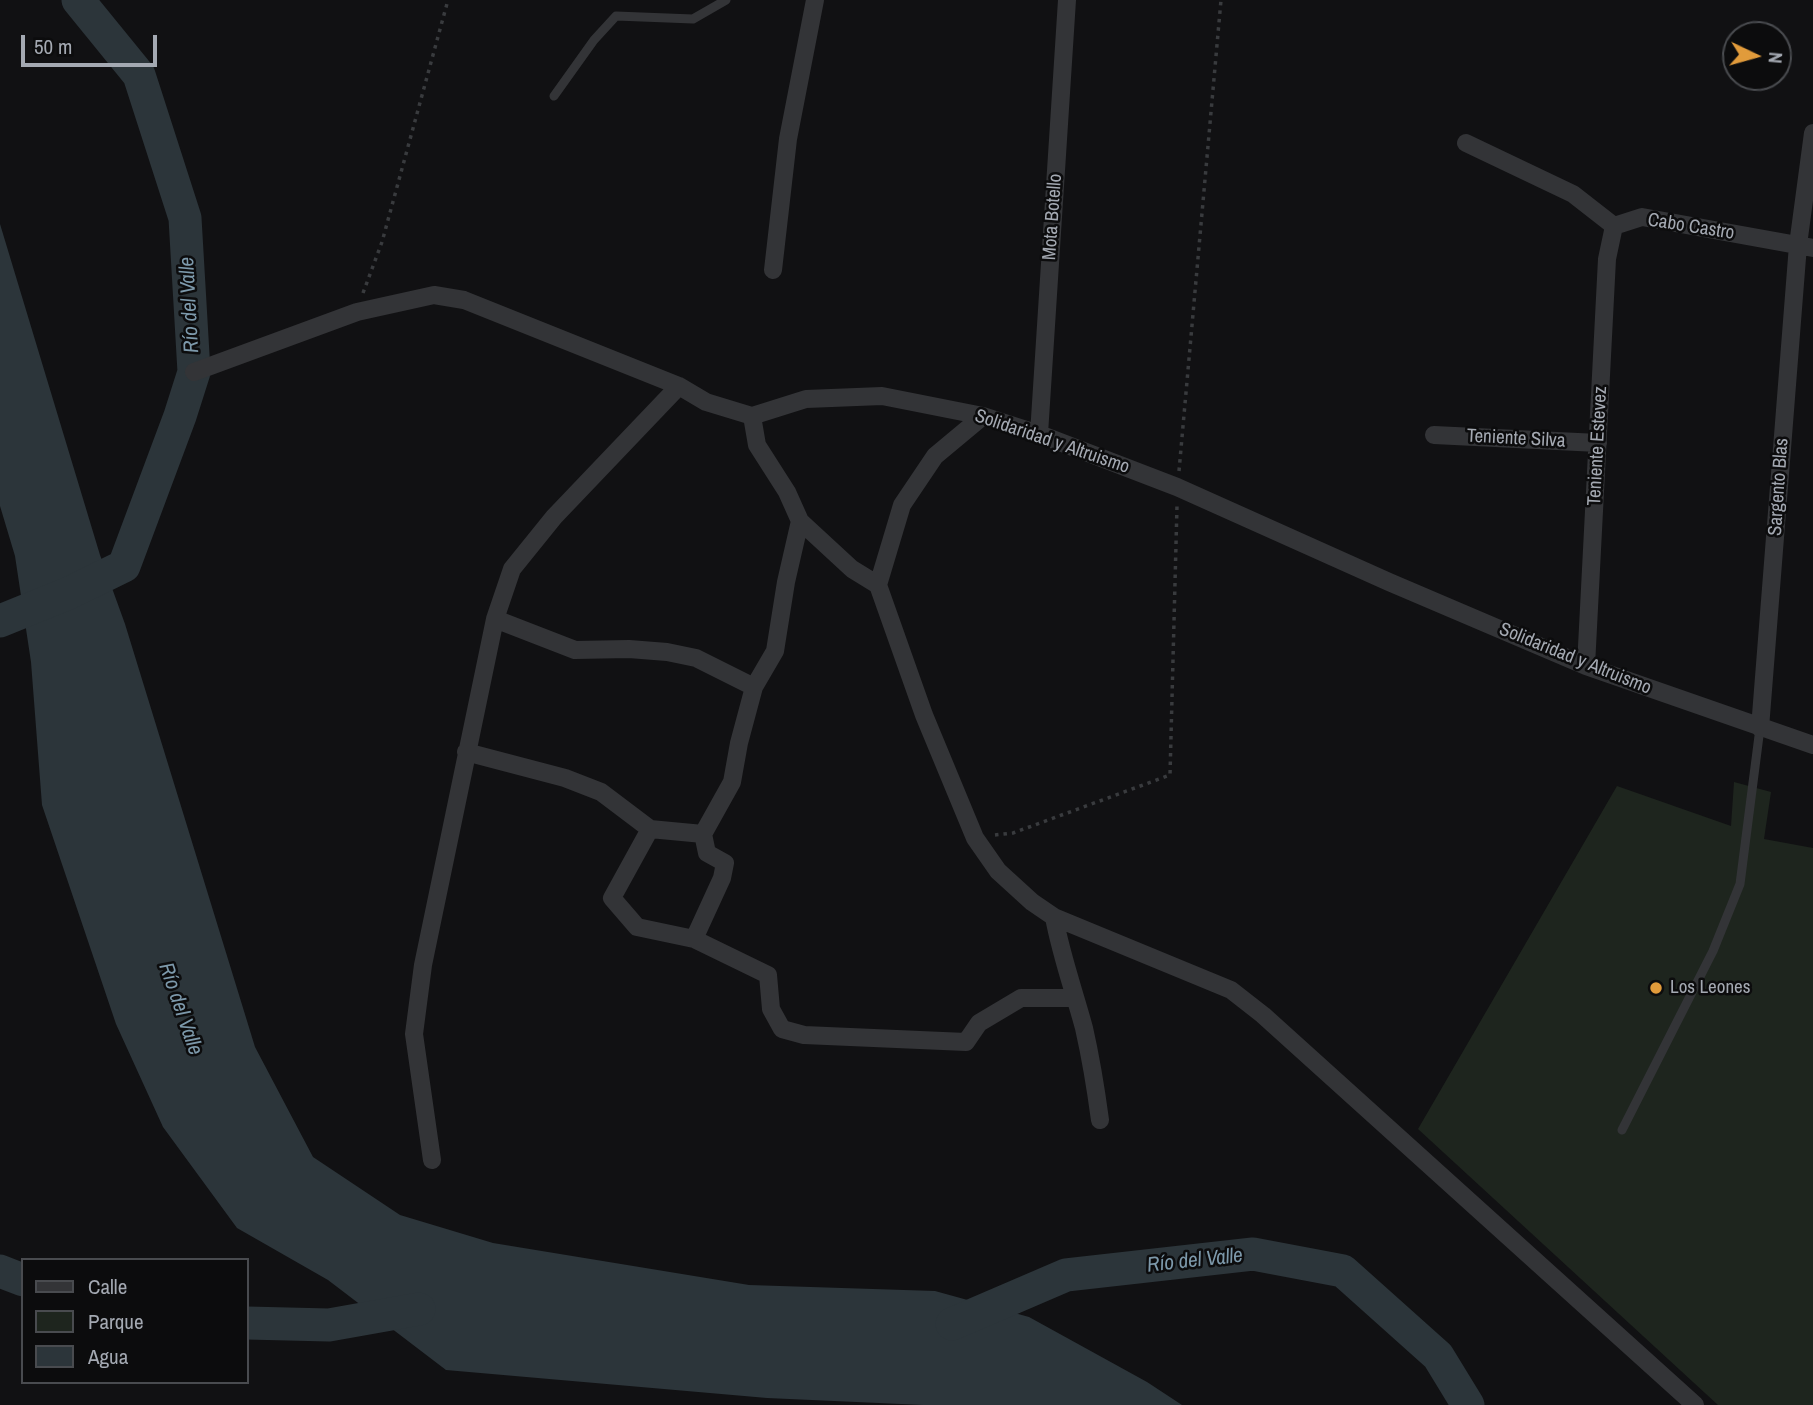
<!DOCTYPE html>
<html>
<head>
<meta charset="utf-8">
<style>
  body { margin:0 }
  #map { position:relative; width:1813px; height:1405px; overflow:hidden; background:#111113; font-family:"Archivo Narrow",sans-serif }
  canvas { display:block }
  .legend { position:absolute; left:21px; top:1258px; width:228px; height:126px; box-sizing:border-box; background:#0c0c0d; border:2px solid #494b4f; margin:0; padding:9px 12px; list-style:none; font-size:21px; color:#a4a9b2 }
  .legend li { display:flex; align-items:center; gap:14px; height:35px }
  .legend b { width:35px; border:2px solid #494b4f }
  .north { position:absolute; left:1722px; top:21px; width:70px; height:70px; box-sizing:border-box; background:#0c0c0d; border:2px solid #494b4f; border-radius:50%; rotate:95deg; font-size:19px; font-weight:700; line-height:28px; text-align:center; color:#a4a9b2 }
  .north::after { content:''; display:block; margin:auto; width:24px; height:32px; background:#e19b3b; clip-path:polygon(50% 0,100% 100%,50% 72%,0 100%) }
  .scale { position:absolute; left:21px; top:35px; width:136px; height:32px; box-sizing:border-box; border:4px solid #a4a9b2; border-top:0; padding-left:9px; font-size:21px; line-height:24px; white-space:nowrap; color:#a4a9b2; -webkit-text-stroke:5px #0c0c0d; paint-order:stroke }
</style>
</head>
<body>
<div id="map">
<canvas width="1813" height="1405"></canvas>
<ul class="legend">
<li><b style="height:9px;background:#333437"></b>Calle</li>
<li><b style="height:19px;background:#1e251e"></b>Parque</li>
<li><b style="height:19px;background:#2c353a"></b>Agua</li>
</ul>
<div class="north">N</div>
<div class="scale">50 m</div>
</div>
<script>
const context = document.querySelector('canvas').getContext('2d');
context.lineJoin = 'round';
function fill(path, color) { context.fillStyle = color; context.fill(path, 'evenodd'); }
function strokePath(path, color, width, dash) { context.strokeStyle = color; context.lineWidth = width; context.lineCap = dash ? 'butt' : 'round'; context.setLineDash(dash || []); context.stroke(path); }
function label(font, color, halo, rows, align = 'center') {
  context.font = font + ' "Archivo Narrow",sans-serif'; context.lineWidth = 5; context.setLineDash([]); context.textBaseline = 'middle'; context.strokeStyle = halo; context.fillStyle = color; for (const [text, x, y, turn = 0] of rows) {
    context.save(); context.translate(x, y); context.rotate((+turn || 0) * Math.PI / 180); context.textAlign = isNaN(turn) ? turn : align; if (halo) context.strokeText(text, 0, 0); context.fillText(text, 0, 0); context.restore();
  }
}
fill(new Path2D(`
  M1734,782L1771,792L1764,839L1813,848V1405H1718L1418,1129L1617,786L1731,826Z`), '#1e251e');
fill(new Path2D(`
  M0,224L100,555L125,624L255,1047L313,1157L400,1215L493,1243L749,1285L935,1291L1029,1317L1147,1382L1182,1405H923L767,1398L446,1370L328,1280L237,1228L163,1127L116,1024L42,805L31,662L15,556L0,506Z`), '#2c353a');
strokePath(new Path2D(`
  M0,621L69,593L124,566L180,416L194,372L185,218L139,75L78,0
  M0,1271L23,1280
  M247,1323L329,1325L419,1309
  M952,1324L1066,1275L1253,1254L1343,1271L1438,1356L1468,1405`), '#2c353a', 33);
strokePath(new Path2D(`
  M363,293L382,242L448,0
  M1179,471L1221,0
  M995,835L1013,833L1170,775L1177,506`), '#393b3e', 3.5, [3.5, 5]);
strokePath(new Path2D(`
  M554,96L594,40L616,16L693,19L726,0
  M1622,1130L1713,951L1740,884L1760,728`), '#333437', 9);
strokePath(new Path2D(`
  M1466,143L1573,194L1614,226
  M1614,226L1642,217L1813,248
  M773,270L788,139L815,0
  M194,372L357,312L434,295L464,300L679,386L706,402L752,416L806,399L882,396L983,416L1039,434L1177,487L1389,582L1586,666L1813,745
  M752,416L757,445L787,492L800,521L852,569L878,585L924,715L975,838L998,871L1032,902L1054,917L1231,990L1263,1015L1695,1405
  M1039,434L1067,0
  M1434,435L1598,443
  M878,585L902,505L935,456L983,416
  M495,619L575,650L629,649L667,652L696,658L754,687
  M1586,666L1607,259L1614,226
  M1760,728L1798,245L1813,133
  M466,752L565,778L601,792L650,829L703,834L732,782L739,743L754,687L775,651L786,582L800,521
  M650,829L612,898L637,927L694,939
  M703,834L707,853L725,863L722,878L694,939L768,975L771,1009L782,1029L804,1035L966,1042L979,1023L1021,998H1074
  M1054,917C1061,955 1074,991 1084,1028C1091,1059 1096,1090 1100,1120
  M432,1160L414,1034L423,965L495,619L512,569L554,517L679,386`), '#333437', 18);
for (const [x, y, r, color] of [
  [1656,988,7,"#e19b3b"]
]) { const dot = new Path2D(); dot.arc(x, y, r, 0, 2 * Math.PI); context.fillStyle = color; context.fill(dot); strokePath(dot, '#0c0c0d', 2.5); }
label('19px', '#a4a9b2', '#0c0c0d', [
  ["Mota Botello",1053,217,-86],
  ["Cabo Castro",1691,227,9],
  ["Teniente Silva",1516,439,3],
  ["Solidaridad y Altruismo",1052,442,19],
  ["Teniente Estevez",1598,446,-87],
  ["Sargento Blas",1779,487,-86],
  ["Solidaridad y Altruismo",1575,659,22]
]);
label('19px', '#a4a9b2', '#0c0c0d', [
  ["Los Leones",1670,988]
], 'left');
label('italic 21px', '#7d99ab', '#0c0c0d', [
  ["Río del Valle",190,305,-93],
  ["Río del Valle",180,1009,71],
  ["Río del Valle",1195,1261,-6]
]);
</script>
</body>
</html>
